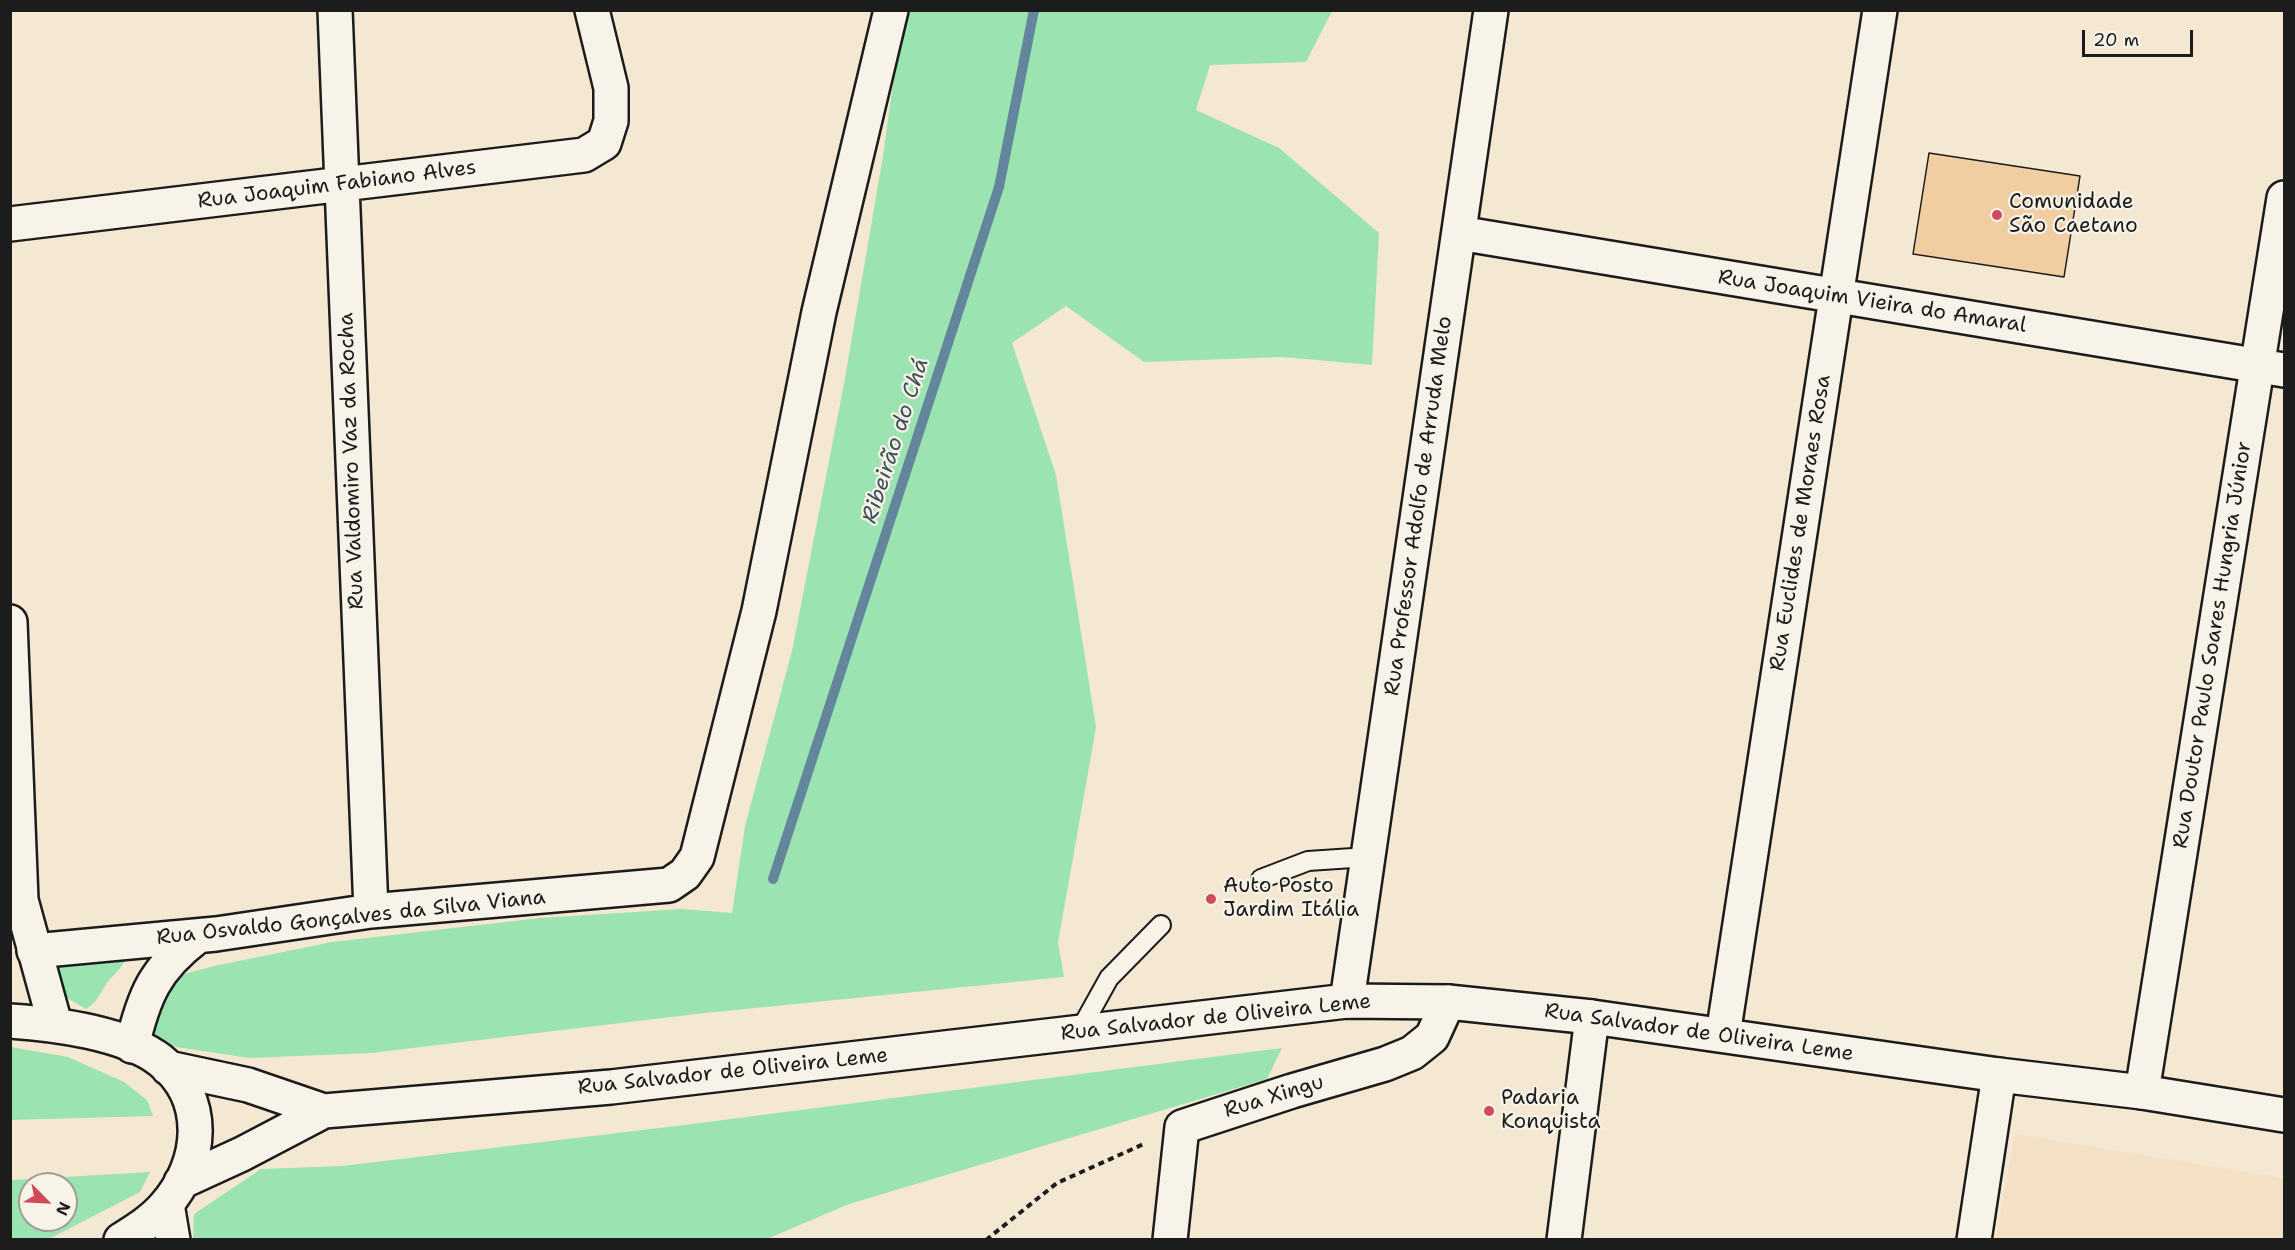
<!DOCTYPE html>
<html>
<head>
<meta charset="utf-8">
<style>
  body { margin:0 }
  #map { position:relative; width:2295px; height:1250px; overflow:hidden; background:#f5e8d3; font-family:"Shantell Sans",sans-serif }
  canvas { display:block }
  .frame { position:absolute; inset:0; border:12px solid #1c1c1c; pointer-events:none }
  .north { position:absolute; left:18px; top:1172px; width:60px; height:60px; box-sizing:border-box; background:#f7f3e8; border:2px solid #9f9d96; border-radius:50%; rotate:114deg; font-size:16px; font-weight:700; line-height:24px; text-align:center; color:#1c1c1c }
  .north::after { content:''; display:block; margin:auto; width:21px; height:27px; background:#d1495b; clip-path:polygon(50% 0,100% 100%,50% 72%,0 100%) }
  .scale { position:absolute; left:2082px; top:30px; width:111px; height:27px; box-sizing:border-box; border:3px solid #1c1c1c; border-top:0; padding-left:8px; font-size:18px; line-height:21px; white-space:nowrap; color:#1c1c1c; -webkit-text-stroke:4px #f7f3e8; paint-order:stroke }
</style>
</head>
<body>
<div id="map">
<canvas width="2295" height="1250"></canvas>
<div class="frame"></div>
<div class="north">N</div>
<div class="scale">20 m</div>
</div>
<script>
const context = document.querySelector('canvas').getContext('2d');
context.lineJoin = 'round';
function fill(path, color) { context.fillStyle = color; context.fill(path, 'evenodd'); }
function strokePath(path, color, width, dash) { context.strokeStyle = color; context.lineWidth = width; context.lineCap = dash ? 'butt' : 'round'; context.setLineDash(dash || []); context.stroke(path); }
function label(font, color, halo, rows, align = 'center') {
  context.font = font + ' "Shantell Sans",sans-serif'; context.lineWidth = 4.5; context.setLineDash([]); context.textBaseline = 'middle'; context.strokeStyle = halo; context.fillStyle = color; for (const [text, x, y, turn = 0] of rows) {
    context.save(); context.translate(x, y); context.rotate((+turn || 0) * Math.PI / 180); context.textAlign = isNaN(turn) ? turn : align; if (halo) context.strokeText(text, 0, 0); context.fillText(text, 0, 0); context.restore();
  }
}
fill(new Path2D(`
  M2015,1134L2284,1178V1239H1996Z`), '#f4e0c4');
fill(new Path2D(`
  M903,11H1332L1306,62L1210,65L1196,110L1279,148L1379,233L1372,365L1283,357L1144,362L1066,306L1012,343L1056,475L1096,727L1058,943L1064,977L696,1014L371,1053L249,1058L163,1045L152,1031V1008L176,976L214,966L332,942L540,918L682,909L732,913L745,826L792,651L844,384L883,156Z
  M117,956L126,959C121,968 117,972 110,979C101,989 100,1001 86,1009L67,998L48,982L53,966Z
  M11,1047L68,1057L124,1082L147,1100L153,1116L11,1120Z
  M1282,1048L1267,1079L849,1204L767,1239H193L194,1214L261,1169L342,1166L684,1125Z
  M150,1172L140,1192L49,1239H11V1180ZM30,1184H66V1220H30Z`), '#9be3b0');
strokePath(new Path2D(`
  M773,879L999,187L1034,10`), '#63869d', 10);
const building = new Path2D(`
  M1929,153L2080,176L2064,277L1913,254Z`);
fill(building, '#f0cea1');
strokePath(building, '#1c1c1c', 1.5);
const lane = new Path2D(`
  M1261,879L1308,861L1368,857
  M1079,1032L1109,978L1161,925`);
const street = new Path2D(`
  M335,10L371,911
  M10,224L584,155L604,143L611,121V88L592,10
  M1459,233L2284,370
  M34,951L216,934L371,911L669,885L685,874L697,857L759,611L819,312L891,10
  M1347,1001L1491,10
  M1723,1035L1880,10
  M132,1046C144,995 155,969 197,937
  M2142,1092L2284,198
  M167,1204L173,1240
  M1170,1240L1182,1127L1292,1091L1385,1064L1412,1053L1432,1037L1448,1002
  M1564,1240L1592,1017
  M1974,1240L1999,1075`);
const secondary = new Path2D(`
  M10,622L21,900L55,1024`);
const primary = new Path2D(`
  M10,1021C55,1024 124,1033 160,1060C209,1098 203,1163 165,1206C153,1220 137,1230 121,1240
  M168,1068L248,1085L324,1111
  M181,1182L242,1154L324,1111L611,1087L1347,1001L1448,1002L1592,1017L1999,1075L2142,1092L2284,1115`);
strokePath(lane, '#1c1c1c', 22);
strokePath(street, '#1c1c1c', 38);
strokePath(secondary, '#1c1c1c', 38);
strokePath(primary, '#1c1c1c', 38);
strokePath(new Path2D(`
  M986,1240L1057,1183L1146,1143`), '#1c1c1c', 4, [6, 4.5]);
strokePath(lane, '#f7f3e8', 18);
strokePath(street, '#f7f3e8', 33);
strokePath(secondary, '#f7f3e8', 33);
strokePath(primary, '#f7f3e8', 33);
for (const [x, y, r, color] of [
  [1997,215,6,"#d1495b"],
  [1211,899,6,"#d1495b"],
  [1489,1111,6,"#d1495b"]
]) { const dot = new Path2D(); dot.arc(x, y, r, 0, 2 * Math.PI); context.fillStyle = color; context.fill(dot); strokePath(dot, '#f7f3e8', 2); }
label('21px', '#1c1c1c', '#f7f3e8', [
  ["Rua Joaquim Fabiano Alves",337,185,-7],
  ["Rua Joaquim Vieira do Amaral",1872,302,9],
  ["Rua Valdomiro Vaz da Rocha",352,461,-92],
  ["Rua Professor Adolfo de Arruda Melo",1419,506,-82],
  ["Rua Euclides de Moraes Rosa",1801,523,-81],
  ["Rua Doutor Paulo Soares Hungria Júnior",2213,645,-81],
  ["Rua Osvaldo Gonçalves da Silva Viana",351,918,-6],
  ["Rua Salvador de Oliveira Leme",1216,1018,-6],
  ["Rua Salvador de Oliveira Leme",1699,1033,8],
  ["Rua Salvador de Oliveira Leme",733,1072,-6],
  ["Rua Xingu",1274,1097,-17]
]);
label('21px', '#1c1c1c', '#f7f3e8', [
  ["Comunidade",2009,203],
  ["São Caetano",2009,227],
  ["Auto Posto",1223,887],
  ["Jardim Itália",1223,911],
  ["Padaria",1501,1099],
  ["Konquista",1501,1123]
], 'left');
label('italic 22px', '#40515c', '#f7f3e8', [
  ["Ribeirão do Chá",896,441,-72]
]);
</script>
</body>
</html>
